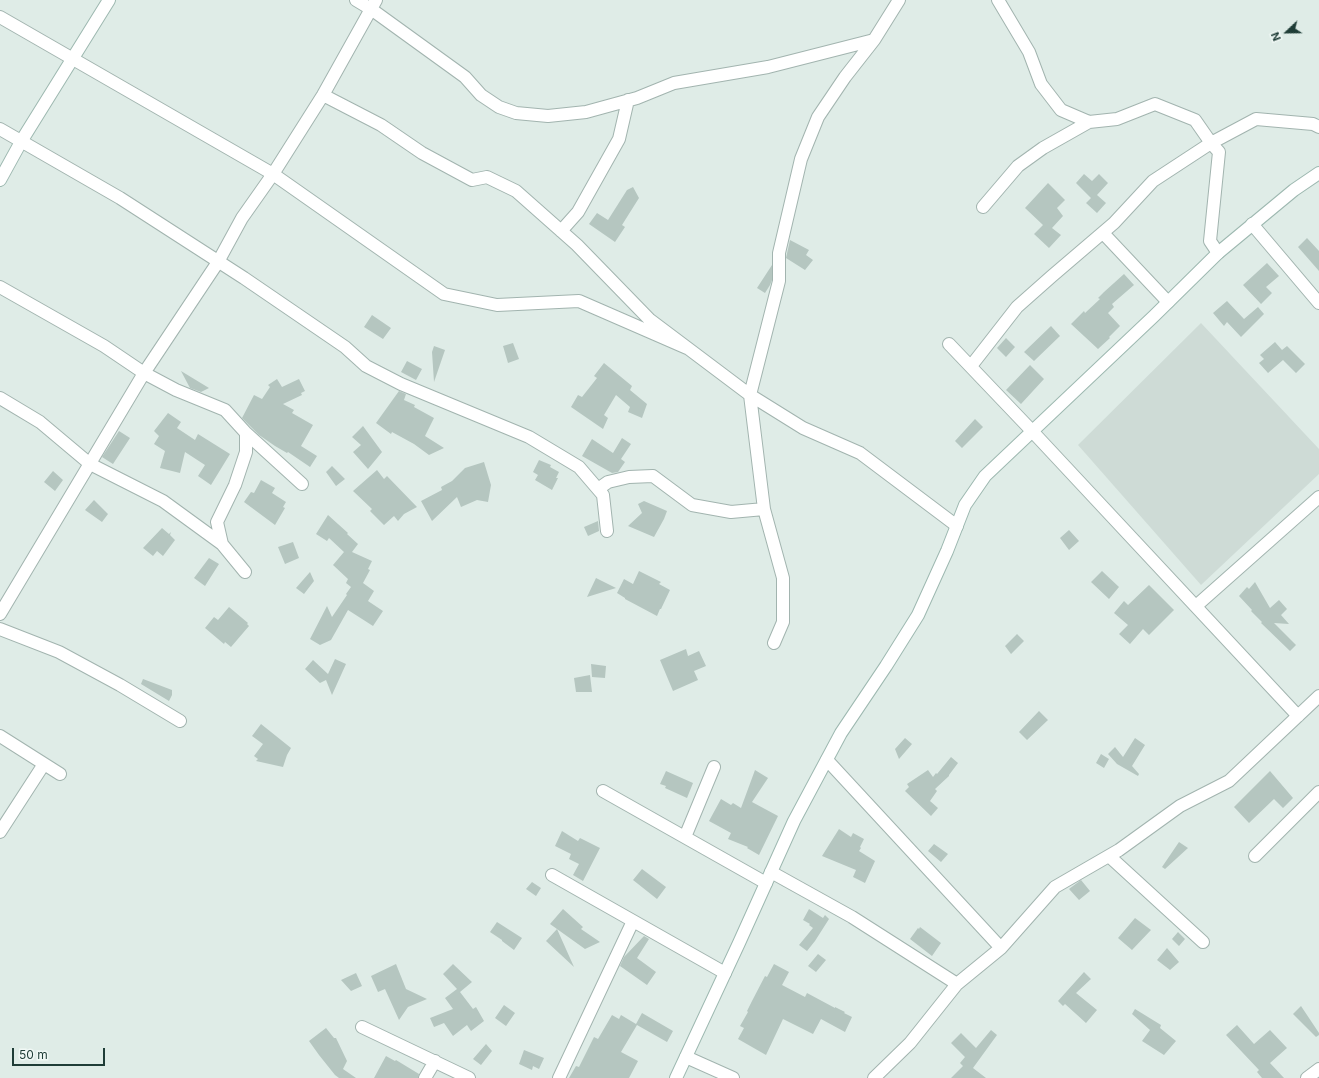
<!DOCTYPE html>
<html>
<head>
<meta charset="utf-8">
<style>
  body { margin:0 }
  #map { position:relative; width:1319px; height:1078px; overflow:hidden; background:#dfece7; font-family:Inter,sans-serif }
  canvas { display:block }
  .north { position:absolute; left:1267px; top:12px; width:40px; height:40px; -webkit-text-stroke:3px #f0f8f5; paint-order:stroke; rotate:248deg; font-size:11px; font-weight:700; line-height:16px; text-align:center; color:#1f3d37 }
  .north::after { content:''; display:block; margin:auto; width:14px; height:18px; background:#1f3d37; clip-path:polygon(50% 0,100% 100%,50% 72%,0 100%) }
  .scale { position:absolute; left:12px; top:1048px; width:93px; height:18px; box-sizing:border-box; border:2px solid #1f3d37; border-top:0; padding-left:5px; font-size:12px; line-height:14px; white-space:nowrap; color:#1f3d37; -webkit-text-stroke:3px #f0f8f5; paint-order:stroke }
</style>
</head>
<body>
<div id="map">
<canvas width="1319" height="1078"></canvas>
<div class="north">N</div>
<div class="scale">50 m</div>
</div>
<script>
const context = document.querySelector('canvas').getContext('2d');
context.lineJoin = 'round';
function fill(path, color) { context.fillStyle = color; context.fill(path, 'evenodd'); }
function strokePath(path, color, width, dash) { context.strokeStyle = color; context.lineWidth = width; context.lineCap = dash ? 'butt' : 'round'; context.setLineDash(dash || []); context.stroke(path); }
fill(new Path2D(`
  M1201,323L1319,449V474L1201,585L1078,445Z`), '#cedbd6');
fill(new Path2D(`
  M1084,174L1092,181L1099,174L1108,183L1097,195L1106,203L1097,213L1086,203L1091,198L1076,183Z
  M1048,183L1065,200L1057,208L1063,216L1052,228L1061,235L1049,248L1034,234L1043,225L1025,208Z
  M633,187L639,198L622,225L625,227L615,242L589,224L597,213L608,220L627,190Z
  M1307,238L1319,251V271L1298,247Z
  M790,240L809,250L806,255L813,260L805,270L786,258Z
  M1267,263L1279,276L1266,287L1272,293L1261,304L1243,285Z
  M772,265V280L770,285L765,293L757,288Z
  M1124,274L1134,285L1112,304L1114,307L1108,313L1120,326L1109,337L1110,338L1098,349L1071,324L1084,311L1085,313L1100,299L1098,298L1104,292Z
  M1227,301L1244,319L1258,307L1264,314L1241,337L1227,322L1224,326L1213,313Z
  M372,315L391,328L383,339L364,327Z
  M1051,326L1060,336L1034,361L1024,352Z
  M1006,338L1015,347L1006,357L997,348Z
  M1275,342L1282,350L1287,346L1305,364L1296,373L1283,360L1268,373L1259,363L1264,359L1260,355Z
  M513,343L519,359L508,363L503,346Z
  M434,346L445,350L434,382L432,352Z
  M407,361L422,369L416,380L401,372Z
  M604,363L632,386L630,390L647,404L642,418L628,412L630,407L616,395L604,415L608,418L603,429L571,407L578,395L582,397L597,378L594,376Z
  M1030,365L1044,379L1021,404L1006,390Z
  M181,371L209,388L201,392L190,388Z
  M277,379L282,387L299,379L305,391L301,393L302,395L283,404L294,410L292,413L313,425L301,446L317,456L310,467L288,452L287,453L275,446L259,435L242,418L254,395L262,399L270,387L268,385Z
  M399,391L406,394L404,400L415,405L414,407L434,418L425,436L444,448L429,455L414,444L392,432L391,434L376,423Z
  M168,413L181,422L177,428L195,440L198,434L230,454L211,485L198,476L205,465L185,452L180,473L160,468L165,451L154,444L159,436L154,431Z
  M975,419L983,427L962,448L955,441Z
  M363,426L382,452L368,469L353,452L361,445L352,437Z
  M119,431L130,438L113,464L102,457Z
  M622,438L631,444L621,459L625,462L618,472L612,473L582,456L592,439L613,453Z
  M539,460L551,465L550,467L559,472L556,478H558L552,490L535,480L538,475L533,472Z
  M484,462L491,485L488,502L477,500L461,507L457,497L432,521L421,501L442,490L441,487L452,481L465,468Z
  M332,466L345,479L336,486L326,472Z
  M377,470L384,479L387,476L417,507L404,514L398,521L394,516L384,525L370,511L372,509L353,491Z
  M53,471L63,480L55,491L44,482Z
  M261,480L275,488L272,493L286,502L283,507L285,508L275,525L244,502L251,492L254,493Z
  M94,500L108,514L102,522L85,510Z
  M644,501L667,511L664,519L654,537L628,526L642,513L638,504Z
  M328,515L348,533L347,534L358,544L352,552L372,561L368,569L370,570L363,583L374,591L368,601L383,611L373,626L348,610L331,640L320,645L310,639L327,606L332,617L347,595L346,594L351,587L346,583L348,579L333,565L344,552L329,538L327,541L316,534Z
  M598,521L599,531L588,536L584,527Z
  M162,528L169,534L171,532L170,535L175,540L163,556L157,551L153,556L143,548Z
  M1069,530L1079,541L1069,550L1060,538Z
  M293,542L299,558L285,564L278,547Z
  M209,558L219,564L205,586L194,578Z
  M639,571L661,582L659,584L670,590L661,609H660L657,616L625,599V598L617,593L624,579L633,584Z
  M1102,571L1119,587L1109,599L1091,582Z
  M310,572L314,581L304,594L296,588Z
  M596,578L616,588L587,597Z
  M1255,582L1270,608L1279,600L1287,609L1281,615L1289,624L1274,623L1296,645L1290,651L1261,623L1262,622L1251,611L1252,610L1239,596L1247,587L1249,589Z
  M1149,585L1174,610L1149,635L1143,629L1130,644L1119,634L1128,625L1114,613L1124,601L1128,605Z
  M229,607L248,623L247,624L249,626L231,647L225,642L224,644L205,628L214,617L218,620Z
  M1017,634L1024,641L1011,654L1005,646Z
  M686,649L688,656L699,651L706,666L694,671L698,680L673,691L660,660Z
  M335,659L346,664L332,695L326,680L320,683L305,669L313,660L328,674Z
  M591,664L606,666L605,678L592,677Z
  M590,675L592,692H576L574,678Z
  M143,679L172,690V695L169,701L141,684Z
  M1039,711L1048,720L1027,740L1019,732Z
  M261,724L291,748L287,755L283,767L256,761L258,759L254,756L263,744L252,736Z
  M905,738L912,744L899,759L895,749Z
  M1135,738L1145,745L1132,766L1139,774L1138,776L1117,764L1108,754L1115,747L1123,757Z
  M1101,754L1109,759L1104,768L1096,763Z
  M951,757L958,763L949,775V776L935,789L937,791L930,801L938,808L931,816L905,791L909,787L907,784L928,770L933,777L936,773L937,774Z
  M755,770L768,778L752,802L778,816L759,855L747,848L748,847L728,839L731,833L709,821L721,799L731,805L733,803L741,808Z
  M666,771L693,783L687,798L665,788L666,786L660,784Z
  M1270,771L1293,798L1283,808L1274,799L1249,823L1234,807Z
  M839,829L851,837L853,833L864,839L860,847L861,848L859,851L875,861L865,883L853,877L856,870L822,856Z
  M562,831L578,841L580,838L600,848L583,881L573,875L579,864L569,859L571,854L555,846Z
  M1179,842L1188,848L1165,869L1162,867Z
  M934,844L948,854L941,862L928,851Z
  M642,869L666,887L657,899L633,880Z
  M1081,880L1090,891L1079,900L1069,889Z
  M532,882L541,888L536,896L526,889Z
  M563,909L583,927L581,929L600,942L585,949L550,924Z
  M809,909L823,918L825,915L829,919L815,941L807,951L799,945L813,928L809,925L810,924L803,920Z
  M1135,918L1151,930L1132,950L1118,938Z
  M497,922L522,938L514,950L502,941V940L490,932Z
  M920,927L941,943L932,956L910,939L918,928L919,929Z
  M557,929L574,967L546,941Z
  M1178,932L1185,939L1179,946L1172,939Z
  M644,936L649,939L637,958L656,972L647,985L620,966L624,957Z
  M1167,948L1179,962L1170,970L1157,960Z
  M818,954L826,960L816,972L808,966Z
  M396,964L406,989L427,999L408,1007L399,1020L385,989L378,992L371,976Z
  M453,964L472,982L460,992L473,1009L476,1007L484,1021L471,1031L467,1025L453,1036L444,1023L434,1027L430,1018L453,1009L445,998L457,989L443,974Z
  M774,964L789,972L782,985L805,997L807,993L835,1008V1007L845,1012L844,1013L852,1017L845,1032L821,1019L813,1034L783,1019L766,1055L738,1039L744,1028L740,1026L748,1012L747,1011L752,1001L765,976L767,977Z
  M1084,972L1091,979L1076,993L1097,1010L1086,1023L1065,1004L1063,1006L1058,1001Z
  M356,973L362,986L351,991L341,980Z
  M504,1005L515,1013L506,1026L495,1018Z
  M1301,1006L1319,1033V1035L1316,1037L1293,1014Z
  M1135,1009L1161,1025L1160,1028L1176,1041L1164,1055L1142,1041L1150,1030L1132,1014Z
  M642,1013L673,1031L667,1042L637,1025L621,1052L638,1061L629,1078H569L576,1066L579,1067L594,1037L598,1039L612,1015L619,1019L621,1015L636,1024Z
  M1237,1025L1254,1044L1270,1030L1287,1048L1270,1063L1284,1078H1262L1257,1072L1259,1070L1226,1035Z
  M326,1028L334,1038H336L347,1061L343,1069L356,1078H339L335,1075L319,1055L309,1041Z
  M991,1030L997,1035L973,1068L986,1078H951L963,1066L960,1063L965,1057L951,1043L961,1033L976,1048Z
  M486,1044L492,1051L481,1065L473,1059Z
  M524,1050L544,1058L539,1069L533,1066L532,1070L519,1064Z
  M386,1056L395,1061L396,1060L419,1074L418,1078H374Z`), '#b5c6c0');
const street = new Path2D(`
  M356,0L371,9L465,77L481,95L499,107L516,113L548,116L586,112L637,98L674,83L768,67L874,40
  M998,0L1029,52L1041,84L1061,110L1089,122L1117,119L1155,104L1195,120L1211,143L1219,152L1210,241L1218,253
  M0,17L273,174L444,294L497,305L579,301L687,348
  M323,95L381,125L422,153L472,180L487,177L516,191L577,245L649,319L750,395L803,428L860,453L957,526
  M0,129L120,198L244,278L345,347L366,366L401,384L529,437L579,467L603,495L607,531
  M983,207L1018,166L1043,148L1089,122
  M1252,224L1319,303
  M561,231L578,212L619,139L628,100
  M1103,233L1168,302
  M0,287L104,346L144,373L176,390L225,410L246,433V452L235,485L217,522L222,544L245,572
  M949,344L1032,431L1298,716
  M971,366L1017,307L1052,276L1114,223L1153,181L1211,143L1256,119L1313,124L1319,127
  M0,398L40,422L90,464L163,501L222,544
  M246,433L302,484
  M598,489L608,482L629,477L653,476L692,505L731,512L764,509
  M1196,606L1319,497
  M0,614L144,373L218,262L242,218L273,174L323,95L376,0
  M0,629L59,652L120,685L180,721
  M774,643L783,622V578L764,509L750,395L779,281V253L801,159L818,117L845,77L874,40L899,0
  M0,736L60,774
  M827,760L1001,948
  M603,791L766,883
  M0,832L44,764
  M685,837L714,767
  M1109,856L1203,942
  M1255,856L1319,792
  M771,872L852,917L957,984
  M552,875L725,973
  M362,1027L469,1078
  M686,1057L733,1078
  M425,1078L435,1061
  M559,1078L633,921
  M874,1078L910,1043L957,984L1001,948L1055,887L1119,850L1180,806L1229,781L1319,696
  M1307,1078L1319,1069`);
const secondary = new Path2D(`
  M0,180L22,140L109,0
  M676,1078L739,943L794,821L841,733L886,666L918,615L947,551L965,505L985,476L1154,316L1218,253L1294,190L1319,173`);
strokePath(street, '#a2b4af', 14);
strokePath(secondary, '#9db8b0', 14);
strokePath(street, '#fff', 12);
strokePath(secondary, '#fff', 12);
</script>
</body>
</html>
